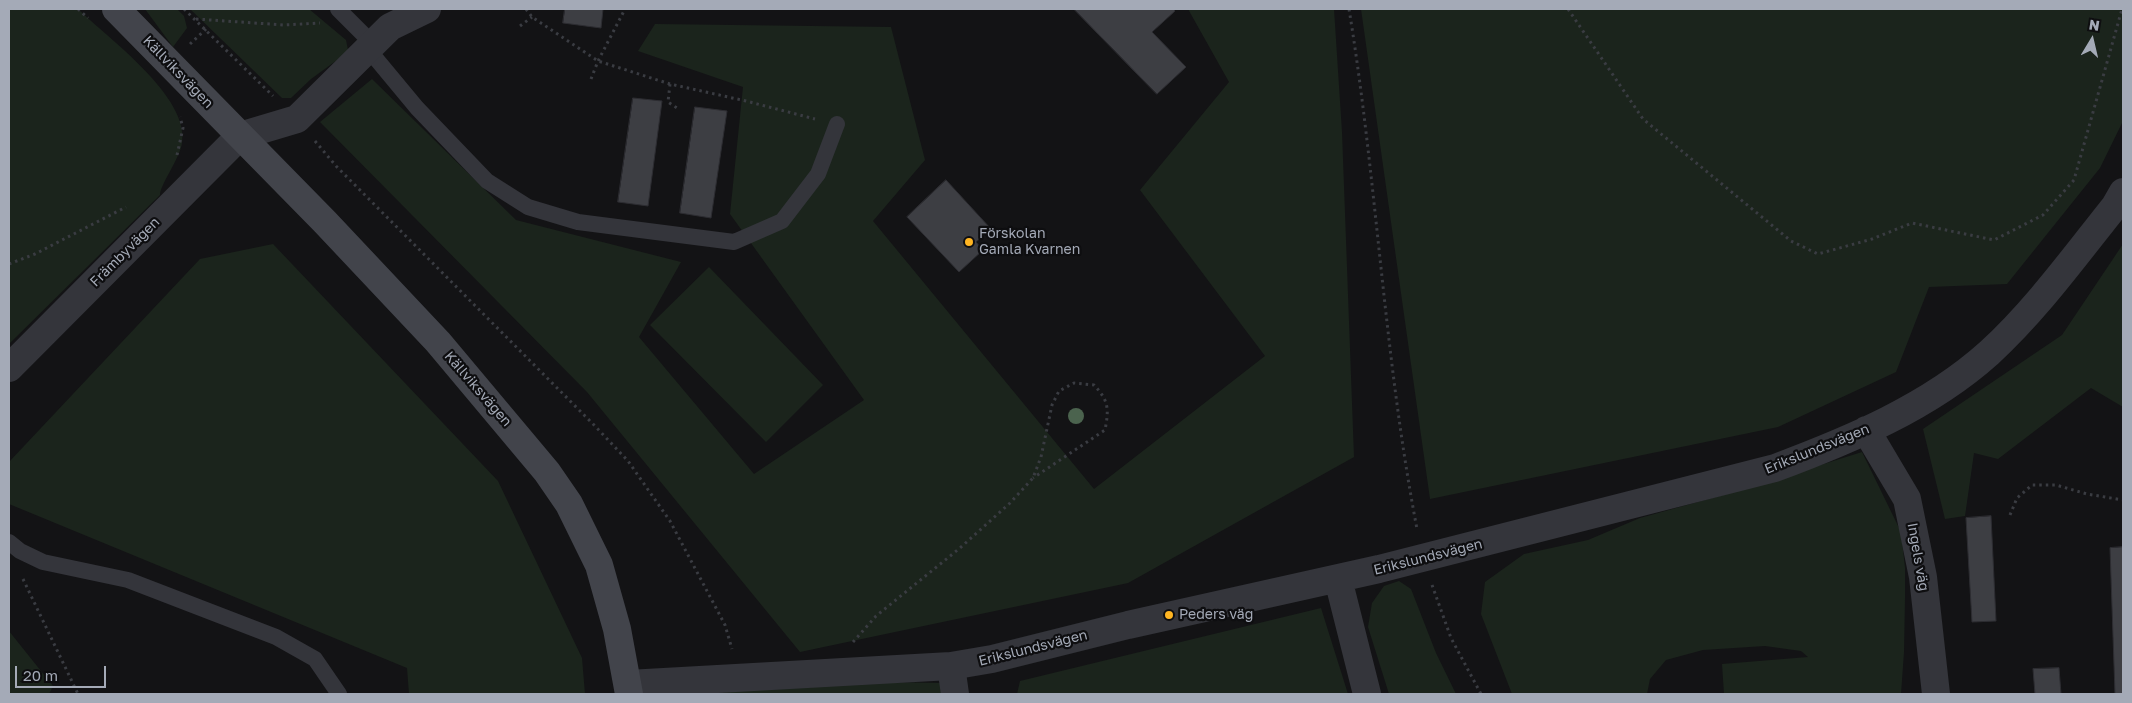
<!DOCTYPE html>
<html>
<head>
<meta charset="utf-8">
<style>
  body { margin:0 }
  #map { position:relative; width:2132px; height:703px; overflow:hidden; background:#131315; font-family:"Golos Text",sans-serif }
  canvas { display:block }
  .frame { position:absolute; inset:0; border:10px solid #a4aab7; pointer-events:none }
  .north { position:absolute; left:2067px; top:15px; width:50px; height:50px; -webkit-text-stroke:4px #0e0e10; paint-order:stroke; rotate:9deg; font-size:14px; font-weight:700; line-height:20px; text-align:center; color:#a4aab7 }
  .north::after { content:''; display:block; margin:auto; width:18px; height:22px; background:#a4aab7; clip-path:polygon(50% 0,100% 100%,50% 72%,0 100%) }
  .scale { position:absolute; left:15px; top:666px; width:91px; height:22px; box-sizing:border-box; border:2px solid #a4aab7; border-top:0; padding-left:6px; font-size:15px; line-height:18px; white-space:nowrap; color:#a4aab7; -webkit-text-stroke:4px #0e0e10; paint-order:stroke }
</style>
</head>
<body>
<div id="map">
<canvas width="2132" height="703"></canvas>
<div class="frame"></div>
<div class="north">N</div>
<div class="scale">20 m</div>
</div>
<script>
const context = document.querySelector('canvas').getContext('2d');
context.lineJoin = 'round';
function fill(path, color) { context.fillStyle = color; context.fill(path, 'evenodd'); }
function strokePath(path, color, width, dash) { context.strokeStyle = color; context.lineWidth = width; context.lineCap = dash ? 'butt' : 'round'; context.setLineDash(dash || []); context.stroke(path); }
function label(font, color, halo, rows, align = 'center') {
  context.font = font + ' "Golos Text",sans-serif'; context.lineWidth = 4.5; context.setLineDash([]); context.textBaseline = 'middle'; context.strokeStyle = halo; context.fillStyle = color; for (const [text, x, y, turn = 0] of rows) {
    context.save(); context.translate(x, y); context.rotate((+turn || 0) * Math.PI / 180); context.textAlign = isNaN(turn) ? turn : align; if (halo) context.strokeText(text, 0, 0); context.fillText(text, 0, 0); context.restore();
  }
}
fill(new Path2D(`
  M9,9H78C108,38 190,97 182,143C180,158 160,185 160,195L9,344Z
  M145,9H177L184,16L187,28L173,47Z
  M190,9H309L346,40L348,50L344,55L311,79L291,98H282Z
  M1188,9H1334L1342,132L1354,457L1128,583L800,652L587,392L320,122L372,79L516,220L681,262L639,337L754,474L864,400L730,214L743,87L638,51L655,24L891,27L925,160L873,221L1094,489L1265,356L1140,190L1229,82Z
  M1361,9H2123V121L2100,168L2007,284L1929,287L1896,372L1778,427L1430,499Z
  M273,244L498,481L582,658L585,694H409L407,668L9,504V462L200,259Z
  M2123,244V407L2091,388L1998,459L1974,453L1965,516L1945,519L1923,429L2062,335Z
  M709,267L823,385L766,442L650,325Z
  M1862,452L1901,532L1905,568V598L1904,652L1901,694H1724L1722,664L1808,657L1801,651L1765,646L1703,650L1666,660L1650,679L1647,694H1512L1481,614L1485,582L1524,554L1588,540L1640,518L1741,490Z
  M1399,581L1411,589L1436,653L1456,694H1389L1368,627L1372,603L1384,586Z
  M1321,608L1348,694H1017L1020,681Z
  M9,631L53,686L49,694H9Z
  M884,682L944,683L945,694H687L760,685L799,688Z`), '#1b241c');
const building = new Path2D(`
  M565,9H603L601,28L563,23Z
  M1074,9H1173L1175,11L1152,32L1186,67L1157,94Z
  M633,98L662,101L648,206L618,202Z
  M695,107L727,111L711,218L680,213Z
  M946,180L991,229L976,242L983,250L959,272L907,217Z
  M1991,516L1996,621L1972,622L1966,518Z
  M2123,547V694H2115L2110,548Z
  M2059,668L2061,694H2035L2033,669Z`);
fill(building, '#3d3e43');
strokePath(building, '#2d2d32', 1);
strokePath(new Path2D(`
  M78,9L88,18
  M184,9L273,96
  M526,9L532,17L598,61L670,84L746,101L815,119
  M1349,9C1377,181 1384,357 1417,529
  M1568,9L1643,119L1791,241L1818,254L1872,239L1912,223L1994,240L2043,215L2074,180L2122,9
  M196,19L284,25L320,23
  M520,26L532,17
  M190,44L206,29
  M591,79L598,61L625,9
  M670,84L668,102L677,108
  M315,141L336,166L595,426L628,461L670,521L725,625L732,649
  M177,155L183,128L180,117
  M9,264L35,254L126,207
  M2010,515L2017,498L2032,485H2056L2087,494L2123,500
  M23,579L78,694
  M1432,585L1451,638L1481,694
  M853,642L876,616L960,548L1010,503L1033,478L1041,457L1052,405L1059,391L1074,383L1094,385C1109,401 1109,409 1105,430L1033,478`), '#3a3c42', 3, [2.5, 4]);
strokePath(new Path2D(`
  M338,9L373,44
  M368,49L417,108L487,181L528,207L578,222L734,242L782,221L818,174L837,124
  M9,542L20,551L43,562L128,580L276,637L315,659L339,694`), '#34353b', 16);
strokePath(new Path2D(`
  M9,368L240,136L297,119L390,27L427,9
  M1866,430L1907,499L1923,577L1936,694
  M1338,579L1367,694
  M951,666L955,694
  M628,684L951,666L992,659L1128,625L1379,569L1775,468C1850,440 1929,407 1989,353C2036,310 2075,256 2115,206L2123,192`), '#34353b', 28);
strokePath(new Path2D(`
  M116,9L325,222L438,342L547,472L569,504L599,565L617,629L629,694`), '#42444b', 28);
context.fillStyle = '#4b634e';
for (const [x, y] of [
  [1076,416]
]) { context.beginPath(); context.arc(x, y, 8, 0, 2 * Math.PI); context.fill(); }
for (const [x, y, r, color] of [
  [969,242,5,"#ffb522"],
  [1169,615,5,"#ffb522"]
]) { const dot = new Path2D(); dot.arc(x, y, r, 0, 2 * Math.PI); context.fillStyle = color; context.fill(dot); strokePath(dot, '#0e0e10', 2); }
label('14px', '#a4aab7', '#0e0e10', [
  ["Källviksvägen",178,72,46],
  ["Främbyvägen",125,252,-45],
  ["Källviksvägen",478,389,49],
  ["Erikslundsvägen",1817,449,-22],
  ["Erikslundsvägen",1428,557,-14],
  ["Ingels väg",1918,557,80],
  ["Erikslundsvägen",1033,648,-14]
]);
label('14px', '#a4aab7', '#0e0e10', [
  ["Förskolan",979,234],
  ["Gamla Kvarnen",979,250],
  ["Peders väg",1179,615]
], 'left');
</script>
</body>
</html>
